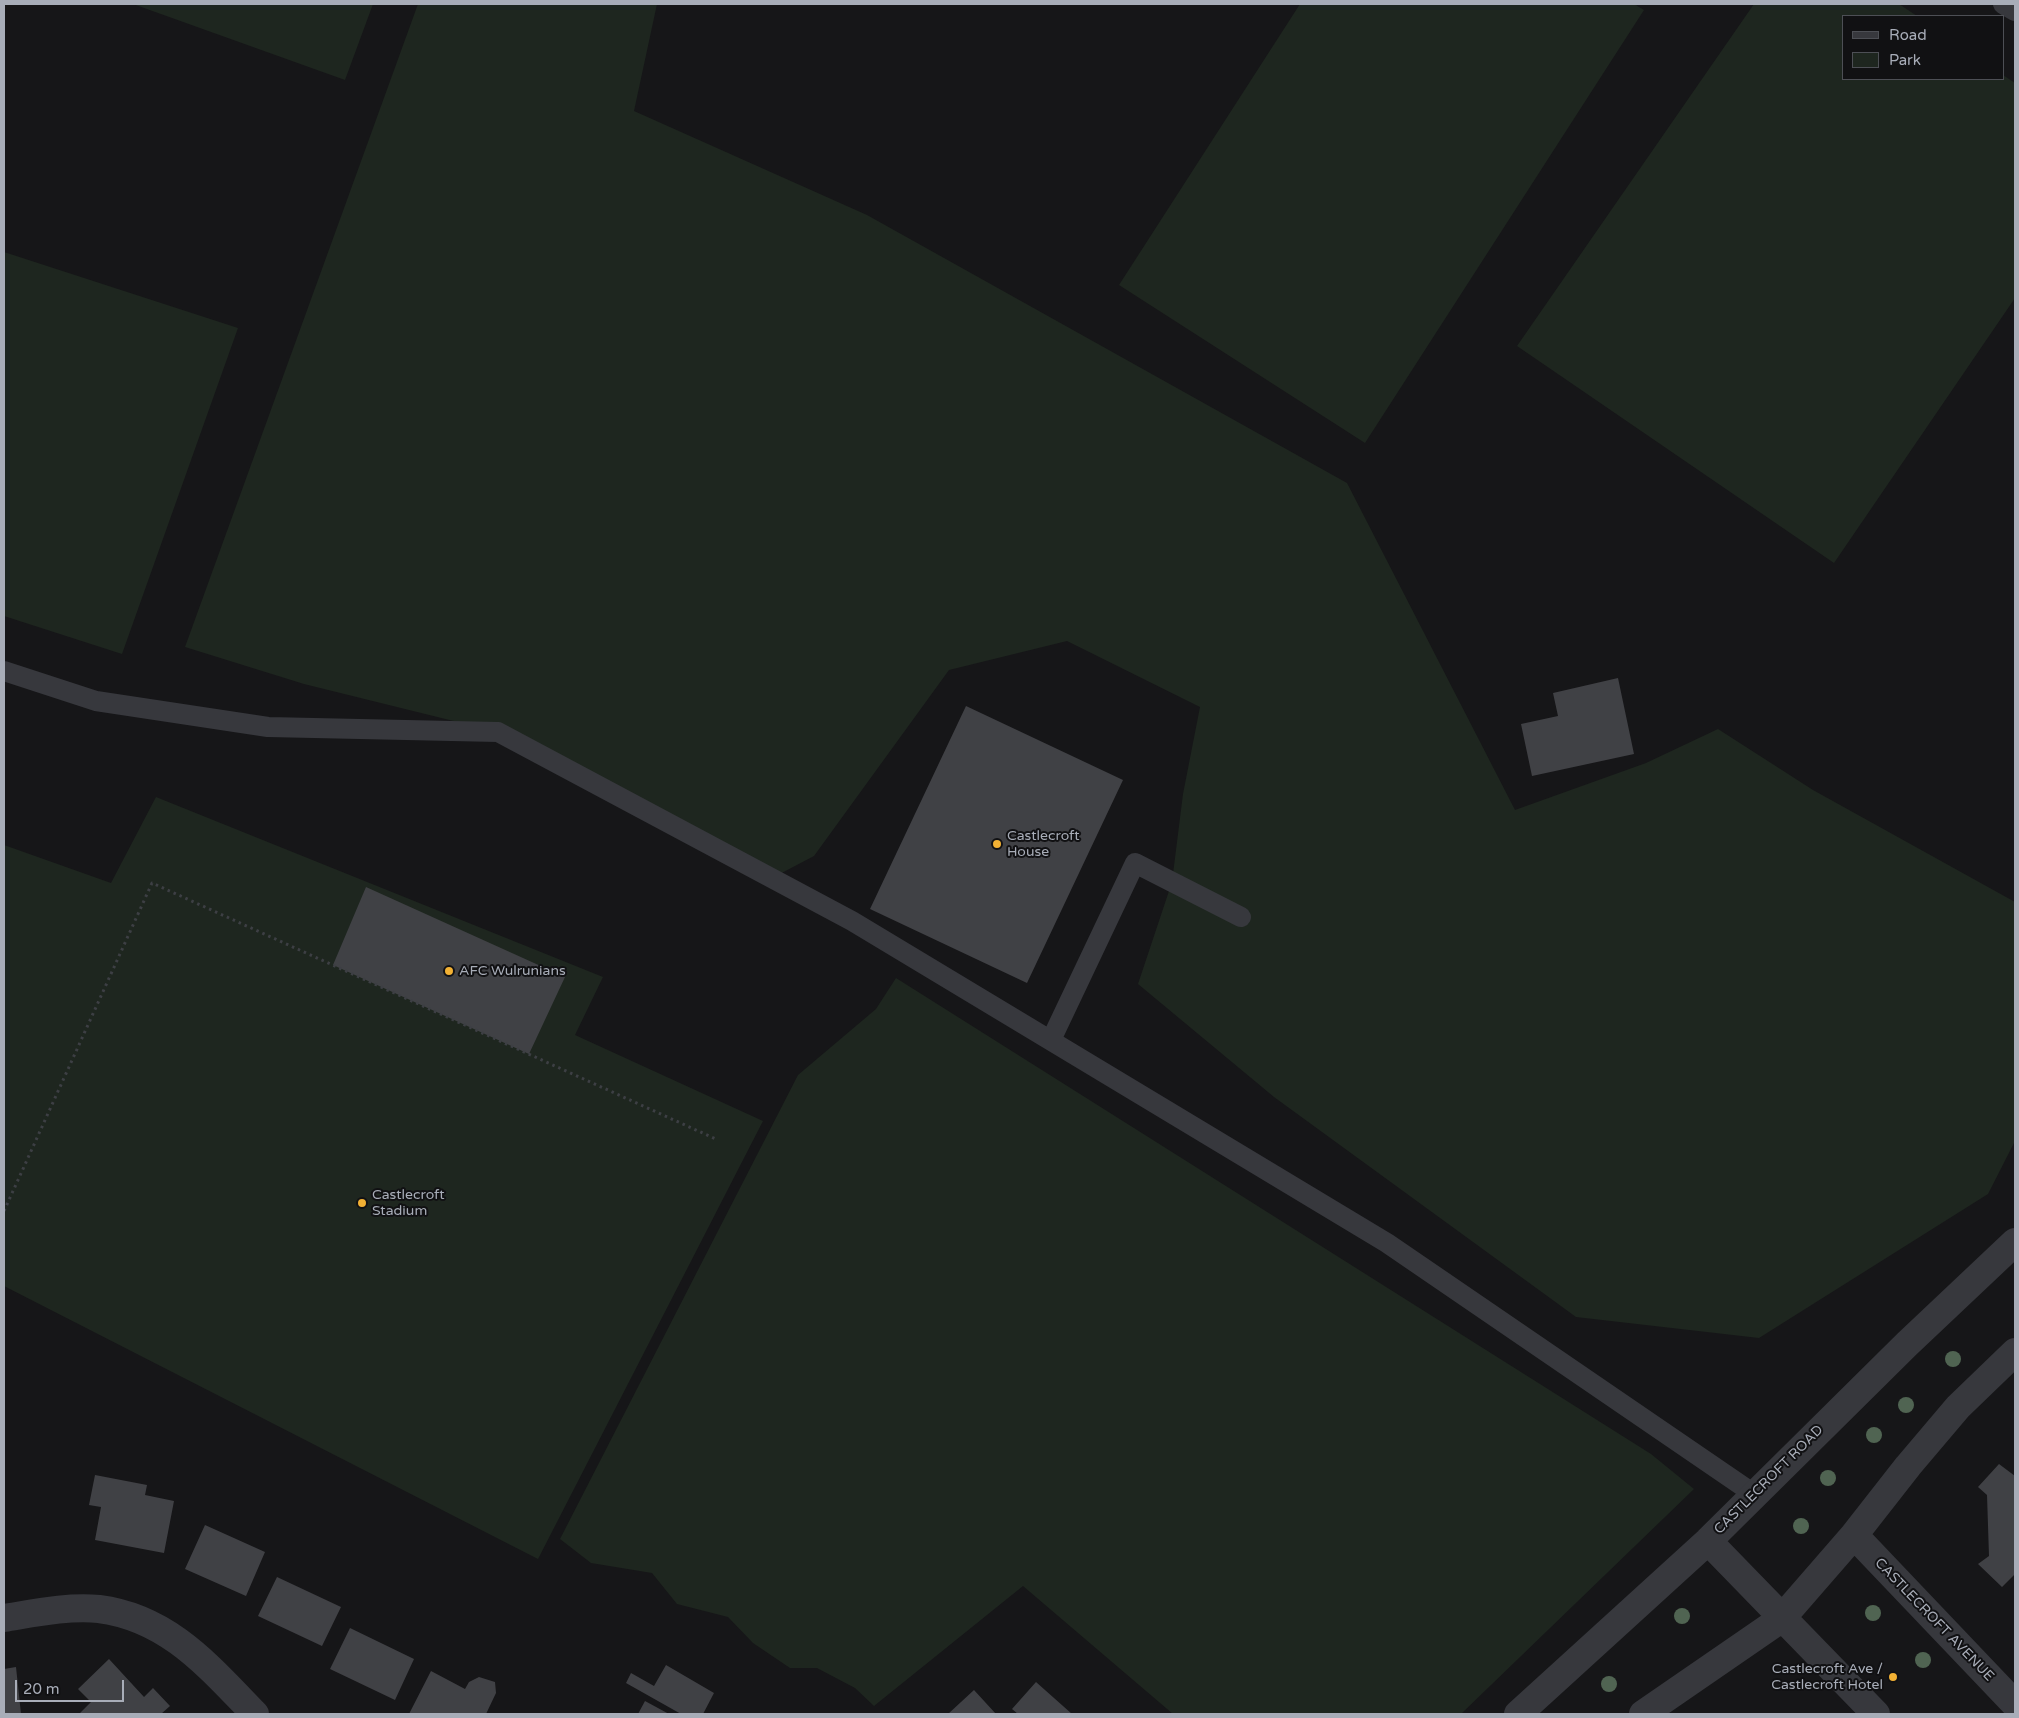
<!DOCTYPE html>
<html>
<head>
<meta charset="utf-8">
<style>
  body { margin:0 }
  #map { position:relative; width:2019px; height:1718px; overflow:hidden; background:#161618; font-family:"Varela Round",sans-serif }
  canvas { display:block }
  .frame { position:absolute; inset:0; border:5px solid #a8adb8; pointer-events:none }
  .legend { position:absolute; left:1842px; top:15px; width:162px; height:65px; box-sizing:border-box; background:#111113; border:1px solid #4d4f55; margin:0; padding:6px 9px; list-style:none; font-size:15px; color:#a8adb8 }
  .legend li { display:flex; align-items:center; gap:10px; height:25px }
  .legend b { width:25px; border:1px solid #4d4f55 }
  .scale { position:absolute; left:15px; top:1680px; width:109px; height:22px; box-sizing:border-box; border:2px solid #a8adb8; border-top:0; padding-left:6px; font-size:15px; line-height:18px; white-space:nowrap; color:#a8adb8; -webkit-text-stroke:4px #111113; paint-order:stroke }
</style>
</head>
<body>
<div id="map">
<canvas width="2019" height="1718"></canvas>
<div class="frame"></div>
<ul class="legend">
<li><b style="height:6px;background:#37383d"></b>Road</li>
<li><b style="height:14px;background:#1e261f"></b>Park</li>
</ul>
<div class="scale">20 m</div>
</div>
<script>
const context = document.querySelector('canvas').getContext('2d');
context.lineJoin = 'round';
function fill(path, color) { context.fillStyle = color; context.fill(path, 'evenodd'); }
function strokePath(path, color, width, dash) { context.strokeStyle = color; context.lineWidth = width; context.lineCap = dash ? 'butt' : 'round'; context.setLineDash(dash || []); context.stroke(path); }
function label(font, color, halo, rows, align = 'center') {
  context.font = font + ' "Varela Round",sans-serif'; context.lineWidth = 4; context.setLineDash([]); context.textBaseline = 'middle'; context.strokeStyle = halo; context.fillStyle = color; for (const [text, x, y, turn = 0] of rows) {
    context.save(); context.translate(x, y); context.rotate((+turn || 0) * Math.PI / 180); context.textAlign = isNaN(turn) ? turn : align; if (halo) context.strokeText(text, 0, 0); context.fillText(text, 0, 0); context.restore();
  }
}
fill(new Path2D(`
  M133,4H373L345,80Z
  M418,4H657L634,111L867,215L1347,483L1515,810L1646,763L1718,729L1813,790L2015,902V1141L1988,1194L1759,1338L1576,1317L1274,1097L1138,984L1172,882L1183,794L1200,707L1067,641L949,670L814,856L774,877L498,732L304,684L185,647Z
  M1300,4H1634L1644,10L1365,443L1119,285Z
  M1754,4H1899L1917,16H1843V79H2003V75L2015,83V298L1834,563L1517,346Z
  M4,252L238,328L122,654L4,616Z
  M156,797L603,977L575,1035L763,1121L538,1559L4,1286V845L111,883Z
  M896,978L1651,1454L1694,1489L1461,1714H1173L1023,1586L874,1706L855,1688L817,1668H790L753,1643L728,1617L677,1604L652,1573L591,1563L560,1539L798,1075L876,1009Z`), '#1e261f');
fill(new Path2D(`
  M1618,678L1634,754L1532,776L1521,724L1558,716L1553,693Z
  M966,706L1123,780L1027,983L870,909Z
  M366,887L565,977L529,1054L333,965Z
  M1999,1464L2015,1476V1574L2002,1587L1978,1564L1989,1556L1987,1495L1978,1487Z
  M95,1475L147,1485L145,1495L174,1501L164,1553L95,1540L101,1507L89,1505Z
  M205,1525L265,1552L246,1596L185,1569Z
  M277,1577L341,1607L322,1646L258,1616Z
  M350,1628L414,1659L395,1700L330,1669Z
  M109,1659L144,1697L153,1688L170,1706L161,1714H79L91,1702L78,1689Z
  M666,1665L714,1693L703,1714H681L626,1683L631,1673L654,1686Z
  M16,1667L21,1714H4V1669Z
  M431,1671L465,1689L469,1682L479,1677L495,1682L496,1693L486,1714H409Z
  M1036,1682L1072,1714H1018L1012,1709Z
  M974,1690L996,1714H948Z
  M645,1701L669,1714H638Z`), '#404145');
strokePath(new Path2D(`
  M4,1211L152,883L718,1140`), '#3d3f44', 3, [2.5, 4]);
strokePath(new Path2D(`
  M2003,4L2015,11
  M4,671L96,701L268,727L498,732L852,921L1387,1243L1754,1494
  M1051,1040L1135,863L1241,917`), '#37383d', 20);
strokePath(new Path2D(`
  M1854,1535L2015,1704
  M1708,1541L1876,1714
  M4,1618C35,1613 68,1606 99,1609C169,1618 209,1667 255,1714
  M1518,1714L1708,1541L1907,1344L2015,1242
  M1643,1714L1781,1619L1854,1535L1908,1466L1958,1407L2015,1352`), '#37383d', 28);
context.fillStyle = '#506452';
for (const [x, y] of [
  [1953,1359],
  [1906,1405],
  [1874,1435],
  [1828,1478],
  [1801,1526],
  [1873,1613],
  [1682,1616],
  [1923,1660],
  [1609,1684]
]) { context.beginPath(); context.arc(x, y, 8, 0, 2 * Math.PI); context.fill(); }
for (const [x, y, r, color] of [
  [997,844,5,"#f2b134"],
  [449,971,5,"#f2b134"],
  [362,1203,5,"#f2b134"],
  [1893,1677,5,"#f2b134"]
]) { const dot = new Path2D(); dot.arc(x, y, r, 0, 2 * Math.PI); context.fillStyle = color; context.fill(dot); strokePath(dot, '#111113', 2); }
label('14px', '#a8adb8', '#111113', [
  ["Castlecroft",1007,836],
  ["House",1007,852],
  ["AFC Wulrunians",459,971],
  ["Castlecroft",372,1195],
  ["Stadium",372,1211],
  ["Castlecroft Ave /",1883,1669,"right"],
  ["Castlecroft Hotel",1883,1685,"right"]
], 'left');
label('14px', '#a8adb8', '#111113', [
  ["CASTLECROFT ROAD",1769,1480,-45],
  ["CASTLECROFT AVENUE",1934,1620,46]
]);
</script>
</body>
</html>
